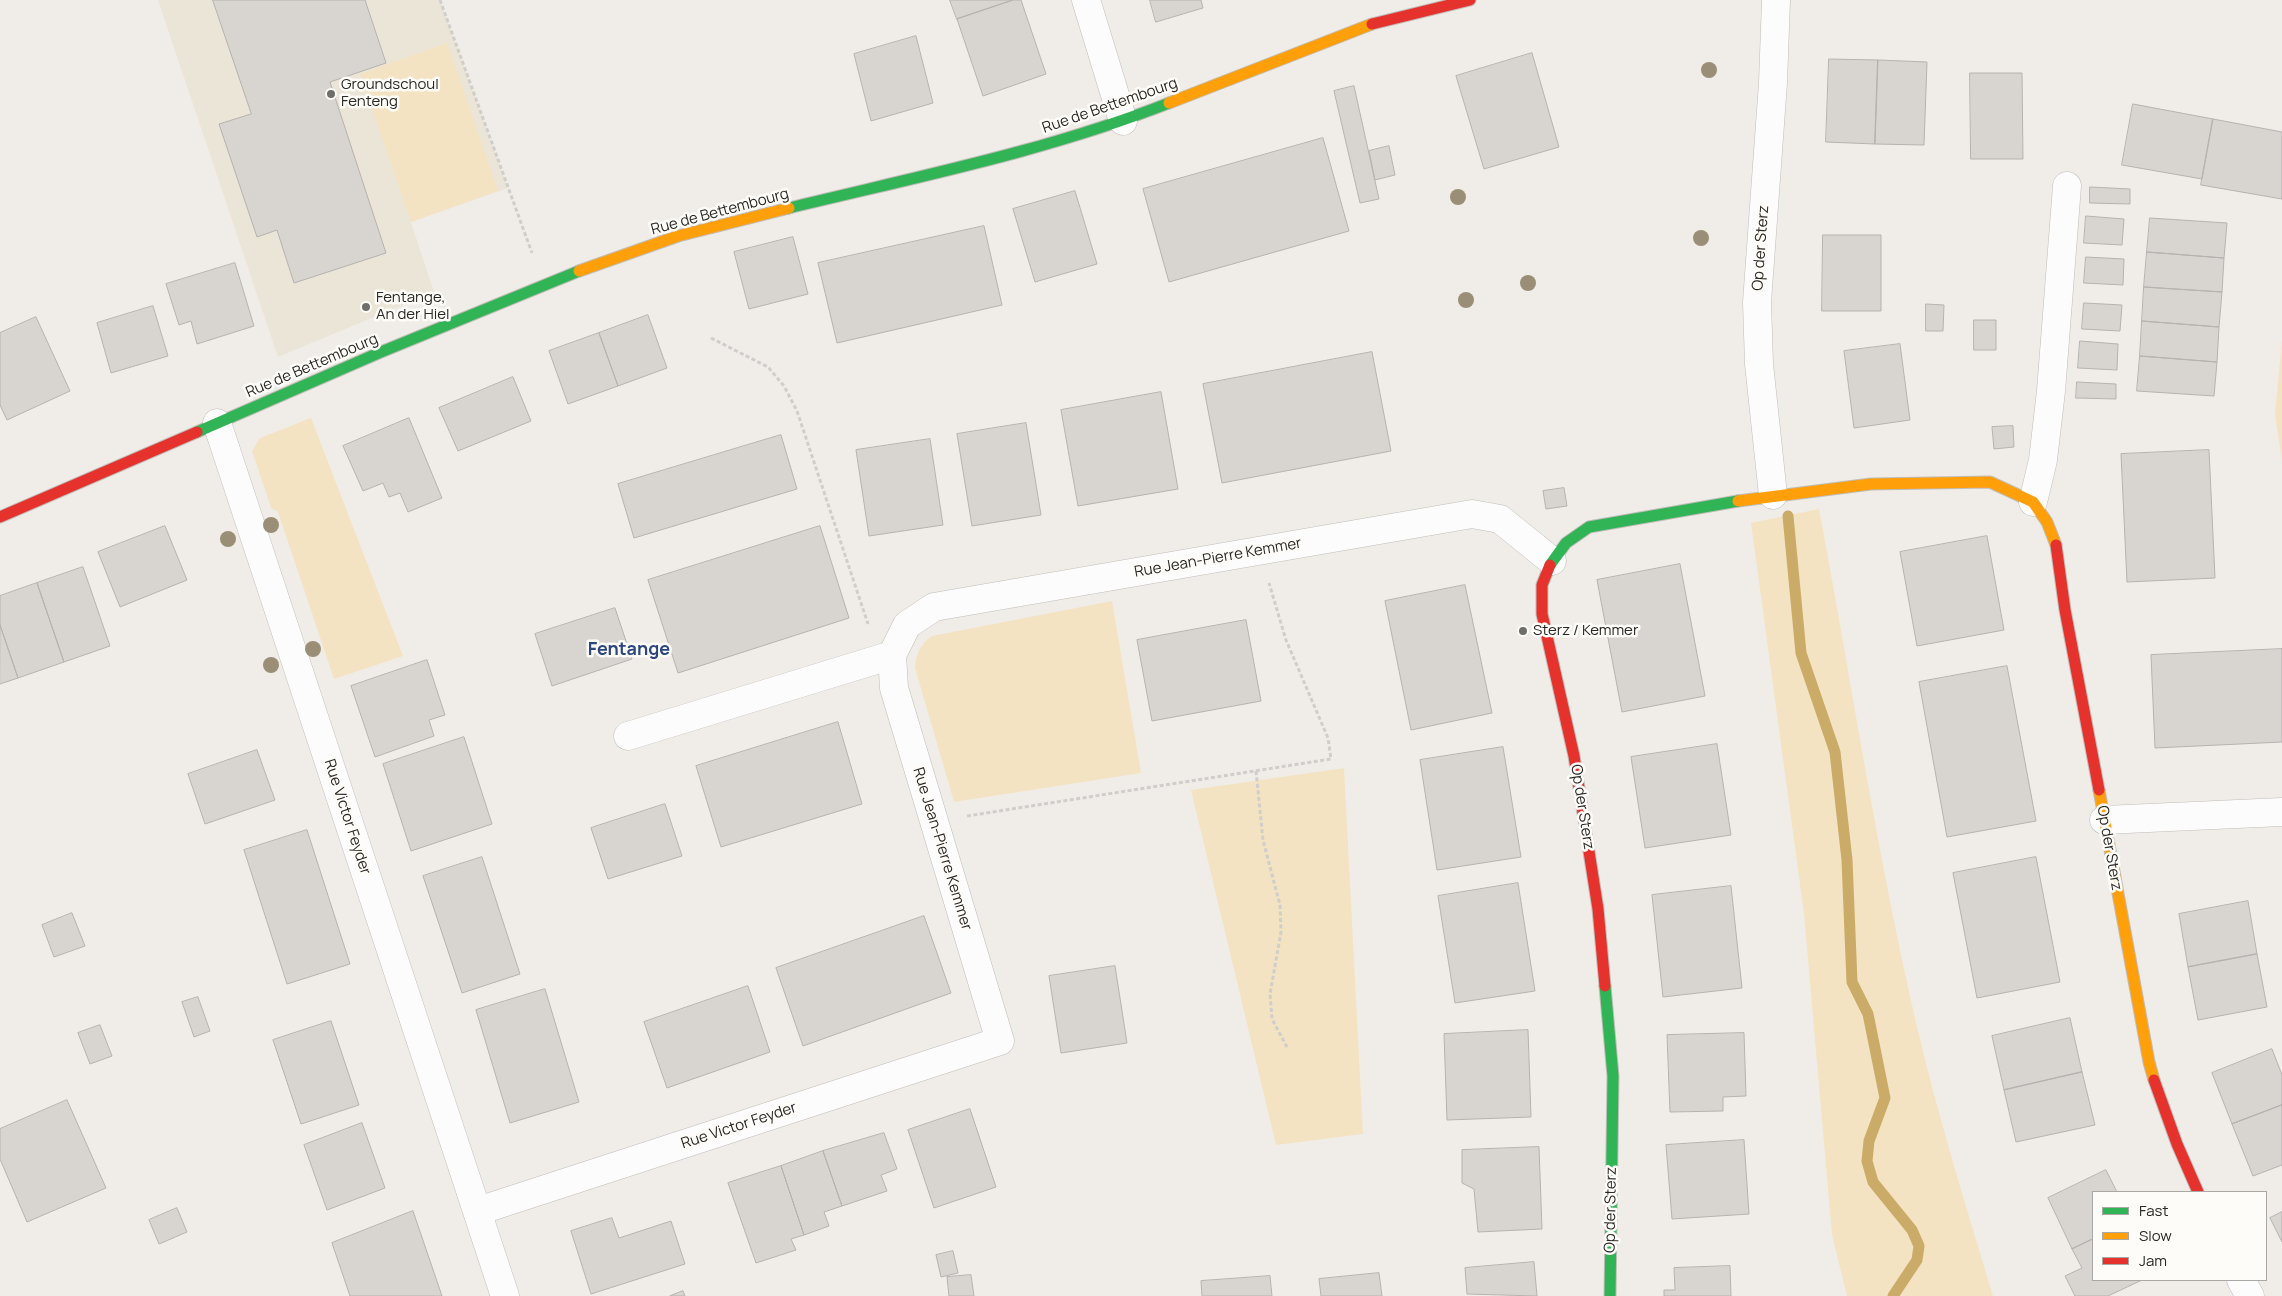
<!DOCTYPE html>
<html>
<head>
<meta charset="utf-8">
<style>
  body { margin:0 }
  #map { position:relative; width:2282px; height:1296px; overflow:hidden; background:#f0ede8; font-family:Manrope,sans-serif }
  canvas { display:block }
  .legend { position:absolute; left:2092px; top:1191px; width:175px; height:90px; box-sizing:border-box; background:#fefcf8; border:1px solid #aaa8a4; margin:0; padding:6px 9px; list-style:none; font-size:15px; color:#2b2925 }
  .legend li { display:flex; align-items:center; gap:10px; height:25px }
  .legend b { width:25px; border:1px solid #aaa8a4 }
</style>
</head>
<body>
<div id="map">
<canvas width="2282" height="1296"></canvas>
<ul class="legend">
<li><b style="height:6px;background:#30b455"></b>Fast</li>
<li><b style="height:6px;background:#ff9f0a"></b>Slow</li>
<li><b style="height:6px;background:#e5322d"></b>Jam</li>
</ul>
</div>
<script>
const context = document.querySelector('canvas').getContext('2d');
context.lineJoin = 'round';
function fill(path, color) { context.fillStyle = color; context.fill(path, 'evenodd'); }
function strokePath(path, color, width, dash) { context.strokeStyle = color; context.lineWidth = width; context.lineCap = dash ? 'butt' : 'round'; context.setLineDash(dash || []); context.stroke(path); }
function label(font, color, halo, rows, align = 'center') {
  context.font = font + ' Manrope,sans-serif'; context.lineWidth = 5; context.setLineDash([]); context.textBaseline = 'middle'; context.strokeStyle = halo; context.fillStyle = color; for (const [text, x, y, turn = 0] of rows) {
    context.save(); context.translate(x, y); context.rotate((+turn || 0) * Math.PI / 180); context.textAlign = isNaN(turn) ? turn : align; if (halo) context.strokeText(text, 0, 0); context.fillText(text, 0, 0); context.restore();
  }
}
fill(new Path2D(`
  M158,0H440L508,188L411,222L434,292L278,357Z`), '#ebe5d8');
fill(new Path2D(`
  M447,43L498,191L411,222L360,74Z
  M2282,339V462L2275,414Z
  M311,418L403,656L334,679L278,512L271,508L252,451L260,438Z
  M1819,509C1852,684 1878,861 1919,1035C1940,1123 1967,1209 1993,1296H1847L1832,1235L1804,914L1751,523Z
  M1112,601L1141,773L954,802L915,668C916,654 920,644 932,636Z
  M1344,768L1363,1134L1276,1145L1191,790Z`), '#f4e3c2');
strokePath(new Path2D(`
  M1788,516L1801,653L1835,752L1847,860L1852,982L1868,1014L1885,1098L1869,1141L1867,1161L1873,1182L1912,1230L1919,1246L1917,1260L1893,1296`), '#caab67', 11);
const building = new Path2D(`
  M213,0H365L386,63L330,82L386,253L294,283L277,230L257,237L219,124L251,114Z
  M950,0H1013L957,19Z
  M1013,0H1021L1046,74L983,96L957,19Z
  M1150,0H1201L1203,8L1156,22Z
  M916,36L933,103L871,121L854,54Z
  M1532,53L1559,147L1484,169L1456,76Z
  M1829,59L1878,60L1875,144L1826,142Z
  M1878,60L1927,62L1924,145L1875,144Z
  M1970,73H2022L2023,159H1971Z
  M1354,86L1379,199L1360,203L1334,91Z
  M2133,104L2213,119L2202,179L2122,165Z
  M2213,119L2282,132V199L2201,185Z
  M1323,138L1349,231L1169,282L1143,189Z
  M1389,146L1395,175L1375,180L1369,151Z
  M2090,187L2130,189V204L2090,203Z
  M1075,191L1097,264L1035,282L1013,209Z
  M2086,216L2124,219L2122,245L2084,243Z
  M2150,218L2227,223L2224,258L2147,252Z
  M984,226L1002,305L837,343L818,263Z
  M1823,235H1881V311H1822Z
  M793,237L808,294L749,309L734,252Z
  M2147,252L2224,258L2222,292L2144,287Z
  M2086,257L2124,259L2123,285L2084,283Z
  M235,263L254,326L197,344L191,321L179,325L166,284Z
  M2144,287L2222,292L2219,327L2142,321Z
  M2084,303L2122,305L2120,331L2082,329Z
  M1926,304L1944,305L1943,331H1926Z
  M153,306L168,356L111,373L97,323Z
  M648,315L667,368L618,386L599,333Z
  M36,317L70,391L7,420L0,405V333Z
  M1974,320H1996V350H1974Z
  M2142,321L2219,327L2217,362L2140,356Z
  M599,333L618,386L568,404L549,351Z
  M2080,341L2118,344L2117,370L2078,368Z
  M1900,344L1910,420L1854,428L1844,351Z
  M1372,352L1391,451L1222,483L1203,384Z
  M2140,356L2217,362L2214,396L2137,391Z
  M513,377L531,421L458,451L439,408Z
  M2077,382L2116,384V399L2076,398Z
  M1161,392L1178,489L1078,506L1061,410Z
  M409,418L442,498L408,512L400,493L389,497L383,483L363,491L343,446Z
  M1026,423L1041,515L972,526L957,434Z
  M2013,426L2014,447L1994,449L1992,427Z
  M781,435L797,489L634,538L618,484Z
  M930,439L943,525L869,536L856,450Z
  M2209,450L2215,578L2127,582L2121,454Z
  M1564,488L1567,506L1546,509L1543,491Z
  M165,526L187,580L120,607L98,552Z
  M820,526L849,618L678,673L648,580Z
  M1987,536L2004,630L1917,646L1900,552Z
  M1680,564L1705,696L1622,712L1597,580Z
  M83,567L110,646L64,662L37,583Z
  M37,583L64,662L18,678L0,625V596Z
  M1465,585L1492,713L1411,730L1385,601Z
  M615,608L632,659L552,686L535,634Z
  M1246,620L1261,701L1152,721L1137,640Z
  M0,625L18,678L0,684Z
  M2282,649V742L2155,748L2151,655Z
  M427,660L445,715L429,720L434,736L375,757L351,686Z
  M2007,666L2036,821L1947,837L1919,682Z
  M838,722L862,804L721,847L696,766Z
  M464,737L492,824L411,851L383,764Z
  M1717,744L1731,835L1645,848L1631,757Z
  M1503,747L1521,857L1437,870L1420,760Z
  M257,750L275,800L205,824L188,774Z
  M665,804L682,856L608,879L591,828Z
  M307,830L350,964L287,984L244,850Z
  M482,857L520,974L462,993L423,876Z
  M2036,857L2060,982L1977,998L1953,873Z
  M1518,883L1535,991L1455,1003L1438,896Z
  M1731,886L1742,988L1663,997L1652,895Z
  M2248,901L2257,954L2188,967L2179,914Z
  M72,913L85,946L54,957L42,925Z
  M924,916L951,993L803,1046L776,968Z
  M2257,954L2267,1007L2198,1020L2188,967Z
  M1115,966L1127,1043L1061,1053L1049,976Z
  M748,986L770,1052L667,1088L644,1022Z
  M545,989L579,1102L510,1123L476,1010Z
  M198,997L210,1031L194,1037L182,1002Z
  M2070,1018L2082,1072L2004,1090L1992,1036Z
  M331,1021L359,1105L301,1124L273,1040Z
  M100,1025L112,1056L90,1064L78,1033Z
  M1528,1030L1531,1117L1447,1120L1444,1034Z
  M1744,1033L1746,1096L1723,1097V1111L1670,1112L1667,1035Z
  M2272,1049L2282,1075V1105L2232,1124L2212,1073Z
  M2082,1072L2095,1125L2016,1142L2004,1090Z
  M67,1100L106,1188L27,1222L0,1159V1129Z
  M2282,1105V1165L2253,1176L2232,1124Z
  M970,1109L996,1187L934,1208L908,1130Z
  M362,1123L385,1188L327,1210L304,1145Z
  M884,1133L897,1169L881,1175L887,1191L842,1206L823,1151Z
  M1744,1140L1749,1214L1672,1219L1666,1145Z
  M1539,1147L1542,1229L1478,1232L1474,1189L1462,1183V1150Z
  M823,1151L842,1206L824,1212L829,1226L804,1235L781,1166Z
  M781,1166L804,1235L791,1239L796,1250L756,1263L728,1183Z
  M2106,1170L2117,1192H2093V1239L2072,1249L2048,1198Z
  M177,1208L187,1232L159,1244L149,1220Z
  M413,1211L442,1296H350L332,1243Z
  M2282,1212V1242L2270,1218Z
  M612,1218L619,1238L671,1221L685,1264L591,1294L571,1231Z
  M2093,1239V1280H2142L2108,1296H2075L2065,1276L2082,1268L2072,1249Z
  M953,1251L958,1273L941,1277L936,1255Z
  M1534,1262L1537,1296L1467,1294L1465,1268Z
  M1730,1266L1731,1296H1664V1290H1675L1674,1268Z
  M1379,1273L1382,1296H1321L1319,1279Z
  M971,1275L974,1296H949L947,1277Z
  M1270,1276L1272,1296H1202L1201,1281Z
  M683,1291L685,1296H670Z`);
fill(building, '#d8d5d1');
strokePath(building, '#b5b3af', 1);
const street = new Path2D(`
  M1086,0L1123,121
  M217,423L505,1296
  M1773,495L1759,364L1757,302L1773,83L1776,0
  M2033,502L2043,460L2051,391L2067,186
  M628,736L892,655
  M2104,820L2282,812
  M478,1211L1000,1041L894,688L892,655L907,625L934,607L1472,514L1500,519L1552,561
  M2241,1280L2250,1296`);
const fast = new Path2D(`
  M789,208C916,177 1047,151 1169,103
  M197,432L381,352L579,271
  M1550,565L1566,543L1589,527L1738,501
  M1605,986L1613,1076L1610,1296`);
const slow = new Path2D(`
  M1169,103L1372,24
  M579,271L678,236L789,208
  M1738,501L1871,484L1990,482L2033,502L2047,522L2056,545
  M2099,790L2149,1062L2154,1080`);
const jam = new Path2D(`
  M1372,24L1470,0
  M0,517L197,432
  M2056,545L2065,610L2099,790
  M1550,565L1542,585V614L1574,756L1598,909L1605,986
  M2154,1080L2177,1144L2198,1192`);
strokePath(street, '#c0bdb9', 29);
strokePath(fast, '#c0bdb9', 13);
strokePath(slow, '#c0bdb9', 13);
strokePath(jam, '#c0bdb9', 13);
strokePath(new Path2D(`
  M440,0L532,253
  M711,338L768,367L784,386L797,411L868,624
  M1256,771L1263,840L1280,905L1281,932L1270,994L1272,1019L1288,1049
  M967,816L1331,759L1328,738L1286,640L1269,583`), '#cfcecb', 3, [4, 2.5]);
strokePath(street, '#fdfcfc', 28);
strokePath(fast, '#30b455', 11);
strokePath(slow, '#ff9f0a', 11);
strokePath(jam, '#e5322d', 11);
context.fillStyle = '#9a8e77';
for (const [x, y] of [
  [1709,70],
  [1458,197],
  [1701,238],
  [1528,283],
  [1466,300],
  [271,525],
  [228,539],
  [313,649],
  [271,665]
]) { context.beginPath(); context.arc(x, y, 8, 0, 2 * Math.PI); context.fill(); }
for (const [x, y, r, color] of [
  [331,94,5,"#706e69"],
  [366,307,5,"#706e69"],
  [1523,631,5,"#706e69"]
]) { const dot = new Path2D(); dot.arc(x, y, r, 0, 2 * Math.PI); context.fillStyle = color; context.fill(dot); strokePath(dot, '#fefcf8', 2); }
label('15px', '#2b2925', '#fefcf8', [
  ["Groundschoul",341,85],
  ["Fenteng",341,102],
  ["Fentange,",376,298],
  ["An der Hiel",376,315],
  ["Sterz / Kemmer",1533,631]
], 'left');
label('15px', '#2b2925', '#fefcf8', [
  ["Rue de Bettembourg",1110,106,-19],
  ["Rue de Bettembourg",720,212,-15],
  ["Op der Sterz",1761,248,-86],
  ["Rue de Bettembourg",312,366,-23],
  ["Rue Jean-Pierre Kemmer",1218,558,-10],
  ["Op der Sterz",1582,807,81],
  ["Rue Victor Feyder",347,817,72],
  ["Op der Sterz",2109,848,80],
  ["Rue Jean-Pierre Kemmer",942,849,73],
  ["Rue Victor Feyder",739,1126,-18],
  ["Op der Sterz",1611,1210,-89]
]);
label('bold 18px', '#2c477f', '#fefcf8', [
  ["Fentange",629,650]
]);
</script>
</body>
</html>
